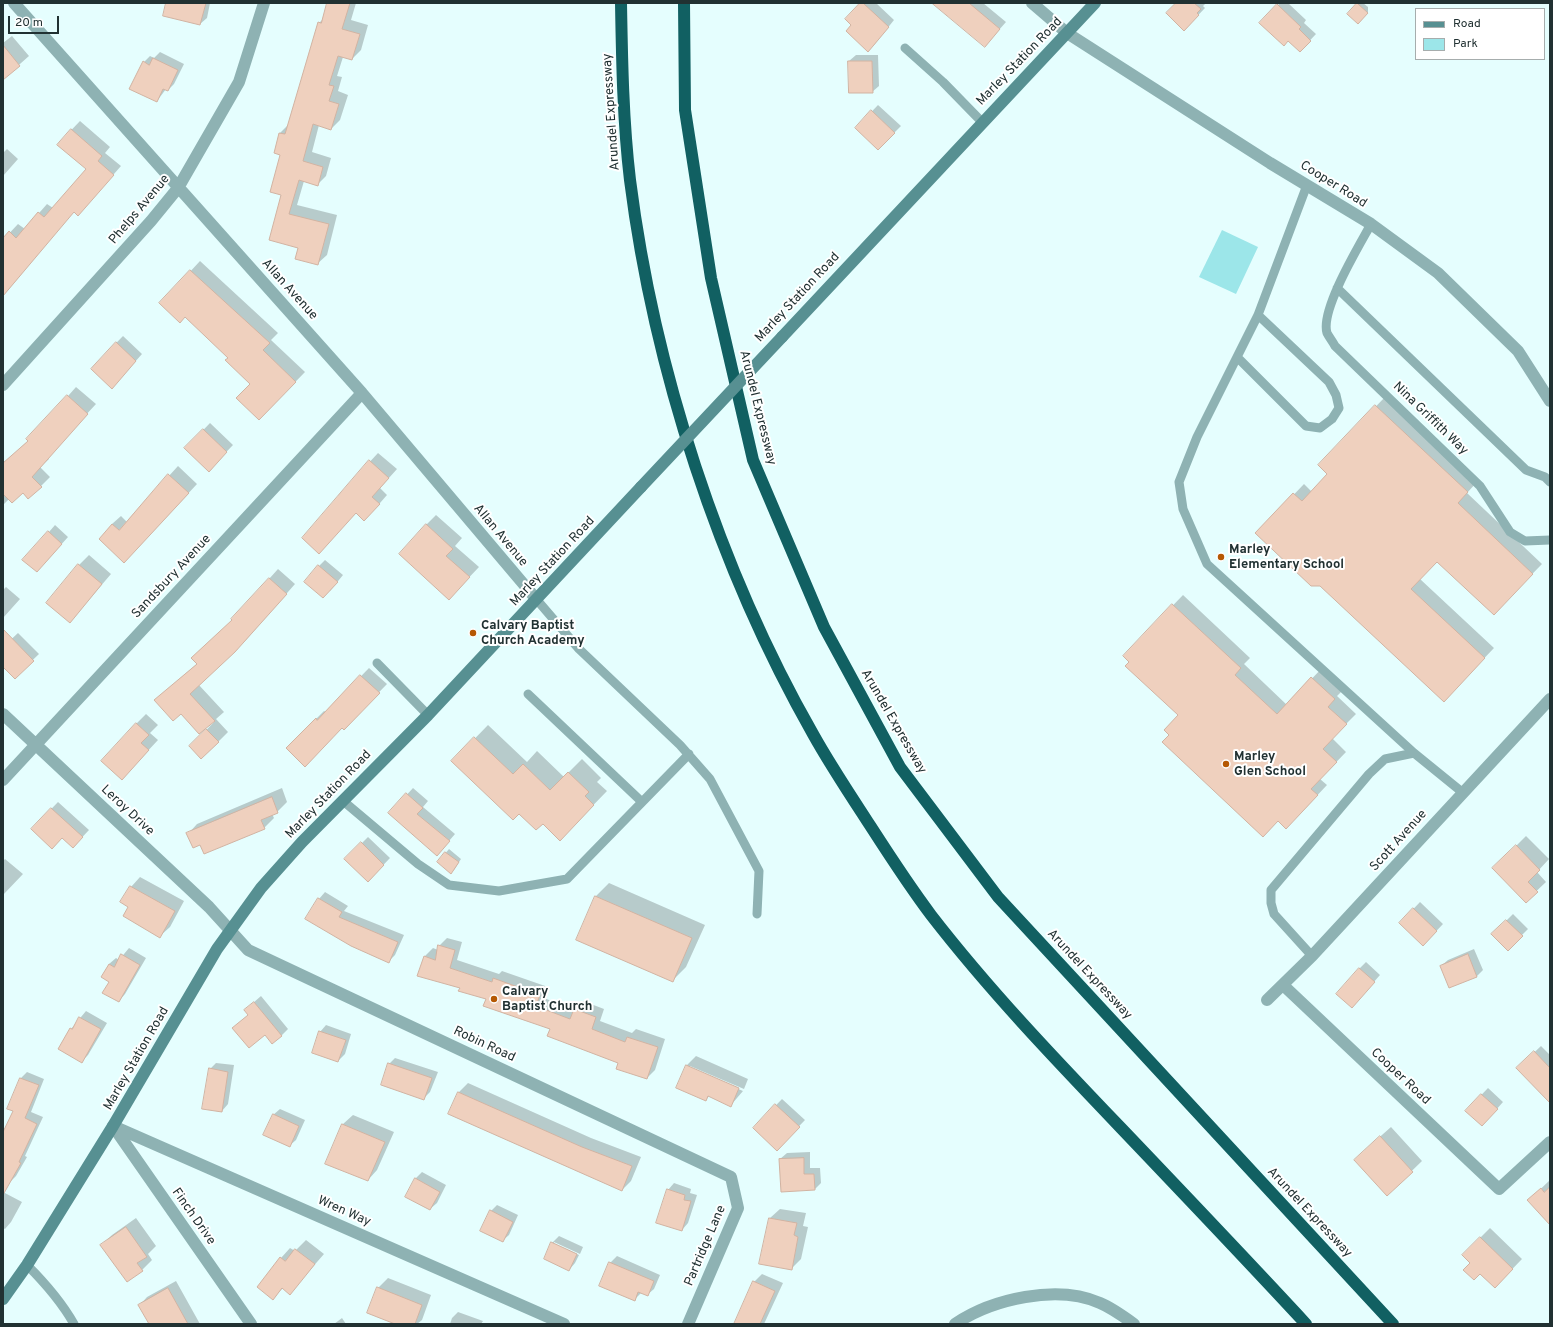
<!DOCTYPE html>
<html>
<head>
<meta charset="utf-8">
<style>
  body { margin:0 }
  #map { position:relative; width:1553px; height:1327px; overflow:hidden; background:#e5fefe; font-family:Overpass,sans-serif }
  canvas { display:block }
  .frame { position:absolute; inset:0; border:4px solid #213132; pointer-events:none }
  .legend { position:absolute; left:1415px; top:8px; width:130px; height:52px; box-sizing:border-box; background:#fff; border:1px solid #a6adad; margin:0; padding:5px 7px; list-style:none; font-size:12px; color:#213132 }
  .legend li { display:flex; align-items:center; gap:8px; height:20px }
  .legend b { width:20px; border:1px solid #a6adad }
  .scale { position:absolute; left:8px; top:16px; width:51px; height:18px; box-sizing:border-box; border:2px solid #213132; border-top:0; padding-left:5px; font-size:12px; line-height:14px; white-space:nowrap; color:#213132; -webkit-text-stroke:3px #fff; paint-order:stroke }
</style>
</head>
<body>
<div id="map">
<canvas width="1553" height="1327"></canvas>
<div class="frame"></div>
<ul class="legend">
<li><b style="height:5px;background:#579092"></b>Road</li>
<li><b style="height:11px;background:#9ce6e9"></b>Park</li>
</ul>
<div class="scale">20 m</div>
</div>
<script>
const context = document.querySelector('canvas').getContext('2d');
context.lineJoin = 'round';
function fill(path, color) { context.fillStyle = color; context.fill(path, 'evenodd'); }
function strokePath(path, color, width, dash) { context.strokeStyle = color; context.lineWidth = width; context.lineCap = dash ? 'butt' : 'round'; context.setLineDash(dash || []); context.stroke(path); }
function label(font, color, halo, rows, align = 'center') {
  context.font = font + ' Overpass,sans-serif'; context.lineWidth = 4; context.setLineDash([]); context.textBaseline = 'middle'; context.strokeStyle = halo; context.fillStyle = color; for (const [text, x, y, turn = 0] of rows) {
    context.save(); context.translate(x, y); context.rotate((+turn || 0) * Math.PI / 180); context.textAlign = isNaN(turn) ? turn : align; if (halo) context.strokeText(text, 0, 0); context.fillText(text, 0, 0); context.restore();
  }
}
fill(new Path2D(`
  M1222,230L1258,247L1236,294L1199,277Z`), '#9ce6e9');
fill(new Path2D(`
  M168,3H210L207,18L200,24Z
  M328,3H356L351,20L368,25L361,50L352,59L343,57L337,76L342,77L338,91L348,95L340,120L331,129L319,125L312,152L331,158L326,176L317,185L304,181L297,205L337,215L327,255L317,264L299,247L282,194L281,154L275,153L280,133L288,125L319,23L324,18Z
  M862,3H876L894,20L874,45L853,25Z
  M937,3H983L1006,22L991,39L948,15L947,16Z
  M1177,3H1206L1203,6L1205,8L1184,30Z
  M1280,3H1288L1306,20L1304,23L1316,34L1300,51L1289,39L1261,23Z
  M1359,3H1363L1368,7V12L1358,23L1348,14Z
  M12,36L29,56L3,79V43Z
  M160,52L184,64L174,84L168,90L166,89L157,101L144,62L150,56L154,58Z
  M856,55H878L879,86L872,92L849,61Z
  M878,105L901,126L878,149L856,128Z
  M80,121L110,147L105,153L121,166L78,215L74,211L3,296V240L18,224L25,229L47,204L53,208L87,169L58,144Z
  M7,149L18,159L3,176V153Z
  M200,261L278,333L271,340L305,372L268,410L252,384L229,358L185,316L161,303Z
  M123,336L142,354L118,381L92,368Z
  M76,387L96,404L47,457L49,459L40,467L50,477L41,486L23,492L9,499L3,505V464L29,440Z
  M1386,396L1477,482L1467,493L1542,564L1503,604L1437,561L1420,579L1494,648L1453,691L1257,533L1304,484L1312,492L1328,474L1319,465Z
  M210,423L233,445L209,470L186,448Z
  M378,453L397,469L380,488L387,495L373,511L340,497L338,496Z
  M178,466L197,484L133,553L112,524L121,516L127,522Z
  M436,515L462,538L455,546L479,567L459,588L426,525Z
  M55,525L68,537L43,565L49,532Z
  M89,555L111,574L70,622L79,565Z
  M325,560L343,575L330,591L319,566Z
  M278,569L295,584L244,642L198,684L224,712L216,719L228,732L218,742L191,746L214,722L181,713L155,700L198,663L233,619Z
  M6,587L20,599L3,618V590Z
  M1183,595L1250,658L1244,664L1287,705L1322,668L1344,689L1337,696L1356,714L1332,738L1346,752L1320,779L1327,785L1296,818L1278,820L1171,735L1179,715L1124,656Z
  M18,633L39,654L15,677L3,665V647Z
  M369,668L387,684L352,720L287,748L324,711L326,712Z
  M146,714L158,725L150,733L158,740L131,769L136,724Z
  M488,725L527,762L537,751L564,777L582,759L601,778L597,782L607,791L573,826L543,823L519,813L453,761Z
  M282,788L287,802L277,812L272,814L274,818L264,828L201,844L188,834L197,824Z
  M413,788L428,801L423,807L455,834L443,848L390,813Z
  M58,802L89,830L73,847L62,837L32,829Z
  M1526,836L1549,859L1537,872L1546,882L1526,901L1494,868Z
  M368,837L390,858L368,881L346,859Z
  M449,849L461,859L454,870L438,862Z
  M5,859L23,874L3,895V861Z
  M140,877L184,901L170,927L160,936L130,906L131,887Z
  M609,883L705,925L686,967L673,980L577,939L596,896Z
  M325,892L348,906L344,911L404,935L395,955L388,962L319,899Z
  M1420,902L1443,924L1423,945L1400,923Z
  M1513,914L1528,929L1508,949L1493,934Z
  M447,938L462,942L457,960L499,974L502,971L548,987L544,998L574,1010L583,1001L604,1009L600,1021L632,1033L636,1029L665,1039L655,1070L647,1078L619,1062L461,987L425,956L433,948L438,950L439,946Z
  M129,948L146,958L125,994L119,1001L110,981L102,977L109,964L116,958L119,960Z
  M1474,949L1483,970L1477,976L1450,987L1441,966L1448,960Z
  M1366,962L1380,975L1358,1000L1359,969Z
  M261,996L288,1029L281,1036L234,1028L249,1014L245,1010Z
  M86,1011L107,1023L88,1055L82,1061L71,1029Z
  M326,1025L351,1034L345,1054L338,1061L320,1032Z
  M1541,1046L1550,1055V1094L1518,1068Z
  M696,1056L748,1079L744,1089L690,1066V1068L743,1091L731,1105L709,1096L706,1100L686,1066Z
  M395,1058L438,1072L430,1092L424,1098L389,1064Z
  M216,1063L234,1065L228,1104L222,1111L210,1069Z
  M27,1072L44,1079L31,1112L43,1117L25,1156L27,1157L16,1176L9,1183L3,1179V1134L14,1111L20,1079Z
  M468,1083L591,1138L641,1157L631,1181L622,1190L450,1114L459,1092Z
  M1488,1088L1503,1102L1488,1119L1466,1111Z
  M782,1099L805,1120L777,1149L754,1128Z
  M280,1109L305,1120L296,1140L289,1146L273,1115Z
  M353,1115L394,1132L377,1170L368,1180L327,1163L343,1124Z
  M1391,1127L1422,1161L1387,1195L1365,1150Z
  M810,1152V1168H820L821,1183L815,1189L780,1159L787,1153Z
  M422,1172L446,1185L437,1203L430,1209L415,1179Z
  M1550,1180V1214L1529,1200Z
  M674,1183L691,1189L690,1193L697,1195L688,1223L682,1230L668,1190Z
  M3,1192L22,1202L11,1222L5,1229L3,1228Z
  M497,1205L518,1215L509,1235L502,1241L491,1211Z
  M780,1209L806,1213L803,1226L808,1227L801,1259L791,1269L770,1218Z
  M136,1218L156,1246L148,1254L152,1260L142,1270L102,1245L112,1235Z
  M1490,1228L1522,1259L1495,1287L1463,1255Z
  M559,1236L583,1247L580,1254L554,1242V1244L579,1255L575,1263L569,1270L552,1243Z
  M306,1240L324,1254L290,1293L283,1288L273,1298L281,1258L290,1248L295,1251Z
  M617,1256L660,1275L654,1289L647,1295L641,1293L634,1300L610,1263Z
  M762,1274L783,1283L764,1324H735L754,1282Z
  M388,1278L431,1295L422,1320L417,1324H398L378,1288Z
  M176,1281L200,1324H150L140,1305L147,1297Z
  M458,1312L483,1321L481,1324H450L452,1318Z
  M342,1318L346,1324H334Z`), '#0003');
const building = new Path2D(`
  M166,3H206L200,25L163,16Z
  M327,3H350L342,29L360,34L352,60L338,56L329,85L334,86L329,101L339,104L331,130L313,124L303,161L323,167L318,186L299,180L289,214L329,224L318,265L295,259L298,248L269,240L281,195L270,192L280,155L274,153L279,133L285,134L318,22L321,23Z
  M860,3H863L889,27L868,52L846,31L851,25L845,19Z
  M932,3H969L1000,29L985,47Z
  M1176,3H1194L1201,9L1197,13L1199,15L1184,31L1166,13Z
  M1357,3L1368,13L1358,24L1347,14Z
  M1277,4L1301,27L1299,29L1311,41L1300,52L1288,41L1284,46L1259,23Z
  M3,45L20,66L3,80Z
  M153,58L178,70L168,91L163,89L157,102L129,89L143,61L149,65Z
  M848,61H872L873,93H849Z
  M871,110L895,133L878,150L855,128Z
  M71,129L102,156L98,161L114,175L78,216L74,212L3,296V238L9,231L16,238L38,212L44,217L86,169L57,145Z
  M190,270L270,343L263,350L296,382L259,420L236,398L250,384L225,360L228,358L185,317L180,323L159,303Z
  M116,342L136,361L112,389L91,369Z
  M67,395L88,414L32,477L42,487L28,499L23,493L12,503L3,494V463L28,441L26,439Z
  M1375,405L1468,492L1458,503L1533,574L1494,615L1437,562L1411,589L1485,658L1444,702L1320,586H1311L1255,533L1293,493L1302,501L1327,474L1318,465Z
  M203,429L227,452L209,472L184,448Z
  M369,460L389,478L372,497L380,504L364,521L356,513L319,554L302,538Z
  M168,474L189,493L124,563L99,539L112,524L119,530Z
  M426,524L453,549L446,556L470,577L449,600L399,554Z
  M48,531L62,544L37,572L22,560Z
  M78,564L102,584L70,623L46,603Z
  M318,565L338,582L323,598L304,582Z
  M269,578L287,594L235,652L190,694L215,721L199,734L181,714L173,721L154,700L197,664L191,658L232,620L231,619Z
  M1172,604L1241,668L1235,675L1277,714L1311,677L1335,699L1328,707L1347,724L1323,749L1337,762L1311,789L1318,795L1286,829L1278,821L1263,837L1162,742L1169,735L1164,730L1178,715L1125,666L1129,662L1123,656Z
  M3,629L34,661L15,679L3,667Z
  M360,675L380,693L344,730L342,728L305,767L286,748L316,718L317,720Z
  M136,723L149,735L141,743L149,750L122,780L101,761Z
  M206,729L219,742L201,759L189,746Z
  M474,737L513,774L523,764L550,790L568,772L589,792L585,796L594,805L560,841L543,824L536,830L519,814L513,820L451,761Z
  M406,793L423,808L417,814L450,841L437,856L388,813Z
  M272,797L278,813L261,820L265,829L204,854L200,845L193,848L186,833Z
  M51,808L83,837L73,848L62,838L52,849L31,829Z
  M361,842L384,865L368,882L344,859Z
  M1516,845L1540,870L1528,882L1538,892L1526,903L1492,868Z
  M445,852L459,862L451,874L437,862Z
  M130,886L175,911L160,938L123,916L128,907L120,902Z
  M595,896L692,938L673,982L576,940Z
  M318,898L342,912L339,917L398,942L389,963L351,946L305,919Z
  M1413,908L1437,931L1423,946L1399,923Z
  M1506,920L1523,936L1508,951L1491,934Z
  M438,945L455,950L450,968L492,982L493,978L540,995L536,1006L570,1019L574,1009L596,1017L592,1029L625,1042L627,1037L658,1047L647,1079L616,1069L618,1063L547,1036L550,1029L483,1006L486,999L458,991L460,988L417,976L424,956L435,960Z
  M121,954L140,965L119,1002L102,993L109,982L101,977L109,964L114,967Z
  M1468,954L1477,977L1449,988L1440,966Z
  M1359,968L1375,982L1352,1008L1336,994Z
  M254,1002L282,1036L272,1044L265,1035L249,1048L232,1028L248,1015L244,1010Z
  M79,1017L101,1029L82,1063L58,1049L70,1028L72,1029Z
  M319,1031L346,1040L338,1062L312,1053Z
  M1534,1051L1550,1068V1103L1516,1068Z
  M388,1063L432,1078L424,1100L381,1085Z
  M686,1065L739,1088L731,1107L708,1096L706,1101L676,1088Z
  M209,1068L228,1072L222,1112L202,1109Z
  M20,1078L39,1085L25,1118L37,1124L19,1162L21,1163L3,1195V1132L13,1111L7,1109Z
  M458,1092L582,1147L632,1166L622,1191L448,1114Z
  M1481,1094L1498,1109L1482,1126L1465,1111Z
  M775,1104L800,1127L777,1151L753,1128Z
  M273,1114L299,1126L290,1147L263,1135Z
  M342,1124L385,1142L368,1181L325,1164Z
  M1380,1136L1413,1172L1387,1196L1354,1160Z
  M804,1158V1174H814L815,1190L781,1192L779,1159Z
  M415,1178L440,1192L430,1210L405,1197Z
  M1550,1187V1225L1527,1200L1541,1188L1544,1192Z
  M667,1189L685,1195L684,1200L691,1201L682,1231L656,1223Z
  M490,1210L513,1222L503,1242L480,1231Z
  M769,1218L797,1223L794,1235L798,1237L792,1270L759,1264Z
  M126,1227L147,1257L137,1263L143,1271L127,1282L100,1245Z
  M1480,1237L1513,1269L1495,1288L1480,1274L1474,1280L1463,1270L1470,1263L1462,1255Z
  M551,1242L577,1254L569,1271L544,1259Z
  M295,1249L315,1264L290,1295L282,1288L273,1300L257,1287L280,1257L285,1261Z
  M609,1262L654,1281L648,1296L638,1292L635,1301L599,1286Z
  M753,1281L775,1291L760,1324H734Z
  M377,1287L422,1305L415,1324H395L367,1313Z
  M168,1288L188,1324H149L138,1305Z`);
fill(building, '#efd0be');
strokePath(building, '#d1b3a2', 1);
strokePath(new Path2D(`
  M905,48L943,82L982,122
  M1307,185L1258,315L1197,437L1179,482L1183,509L1207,564L1414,753L1462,792
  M1371,224C1359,246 1320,310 1327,333C1329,337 1333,342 1335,346L1480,486L1510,532L1525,541L1550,540
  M1337,288L1526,470L1545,477L1550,482
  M1237,357L1306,426L1320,428L1332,419L1339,408L1336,395L1329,382L1258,315
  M537,600L579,649L680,745L710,779L759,871L757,914
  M377,663L428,715
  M528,694L642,802
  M342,800L418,864L449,885L499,891L567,879L689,754
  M1312,956L1274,914L1271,903V890L1369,774L1385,759L1414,753
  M27,1265C45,1283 61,1301 74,1324`), '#8eb2b3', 9);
strokePath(new Path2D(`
  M14,3L362,393L537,600
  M1032,3L1067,33L1270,163L1371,224L1438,273L1518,351L1550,401
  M3,385L151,221L178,188L239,82L264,3
  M3,714L209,907L248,950L731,1177L738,1208L688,1324
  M3,780L362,393
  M1283,985L1499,1189L1550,1142
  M1267,1000L1312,956L1550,699
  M113,1126L564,1324
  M113,1126L251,1324
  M955,1324C992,1299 1057,1284 1100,1303C1112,1308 1123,1316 1134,1324`), '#8eb2b3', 12);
strokePath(new Path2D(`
  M782,337L1095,3
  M3,1299L27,1265L113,1126L217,949L261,888L302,842L428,715L641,487`), '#579092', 12);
strokePath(new Path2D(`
  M621,3C622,62 623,121 630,180C654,369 719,569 813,734C828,761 845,787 862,813C884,847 906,882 931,915C989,990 1055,1059 1121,1128C1183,1193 1245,1258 1306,1324
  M684,3L685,110L711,278L753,460L824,627L900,767L998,897L1393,1324`), '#116062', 12);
strokePath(new Path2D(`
  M641,487L782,337`), '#579092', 12);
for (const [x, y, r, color] of [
  [1221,557,4,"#b55803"],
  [473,633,4,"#b55803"],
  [1226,764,4,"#b55803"],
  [494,999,4,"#b55803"]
]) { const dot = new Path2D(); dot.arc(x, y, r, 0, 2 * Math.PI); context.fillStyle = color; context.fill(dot); strokePath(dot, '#fff', 1.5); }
label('13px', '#213132', '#fff', [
  ["Marley Station Road",1020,62,-46],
  ["Arundel Expressway",612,112,-94],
  ["Cooper Road",1333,185,32],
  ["Phelps Avenue",140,210,-50],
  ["Allan Avenue",289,290,48],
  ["Marley Station Road",798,298,-47],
  ["Arundel Expressway",757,408,76],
  ["Nina Griffith Way",1430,419,44],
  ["Allan Avenue",500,536,50],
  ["Marley Station Road",553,562,-47],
  ["Sandsbury Avenue",172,577,-47],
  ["Arundel Expressway",893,722,60],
  ["Marley Station Road",329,795,-46],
  ["Leroy Drive",127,811,43],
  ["Scott Avenue",1399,841,-48],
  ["Arundel Expressway",1089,975,47],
  ["Robin Road",484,1045,25],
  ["Marley Station Road",137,1059,-60],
  ["Cooper Road",1400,1077,43],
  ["Wren Way",344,1212,24],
  ["Arundel Expressway",1309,1213,47],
  ["Finch Drive",193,1217,55],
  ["Partridge Lane",706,1246,-67]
]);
label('bold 13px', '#213132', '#fff', [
  ["Marley",1229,550],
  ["Elementary School",1229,565],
  ["Calvary Baptist",481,626],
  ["Church Academy",481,641],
  ["Marley",1234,757],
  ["Glen School",1234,772],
  ["Calvary",502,992],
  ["Baptist Church",502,1007]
], 'left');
</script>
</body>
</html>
